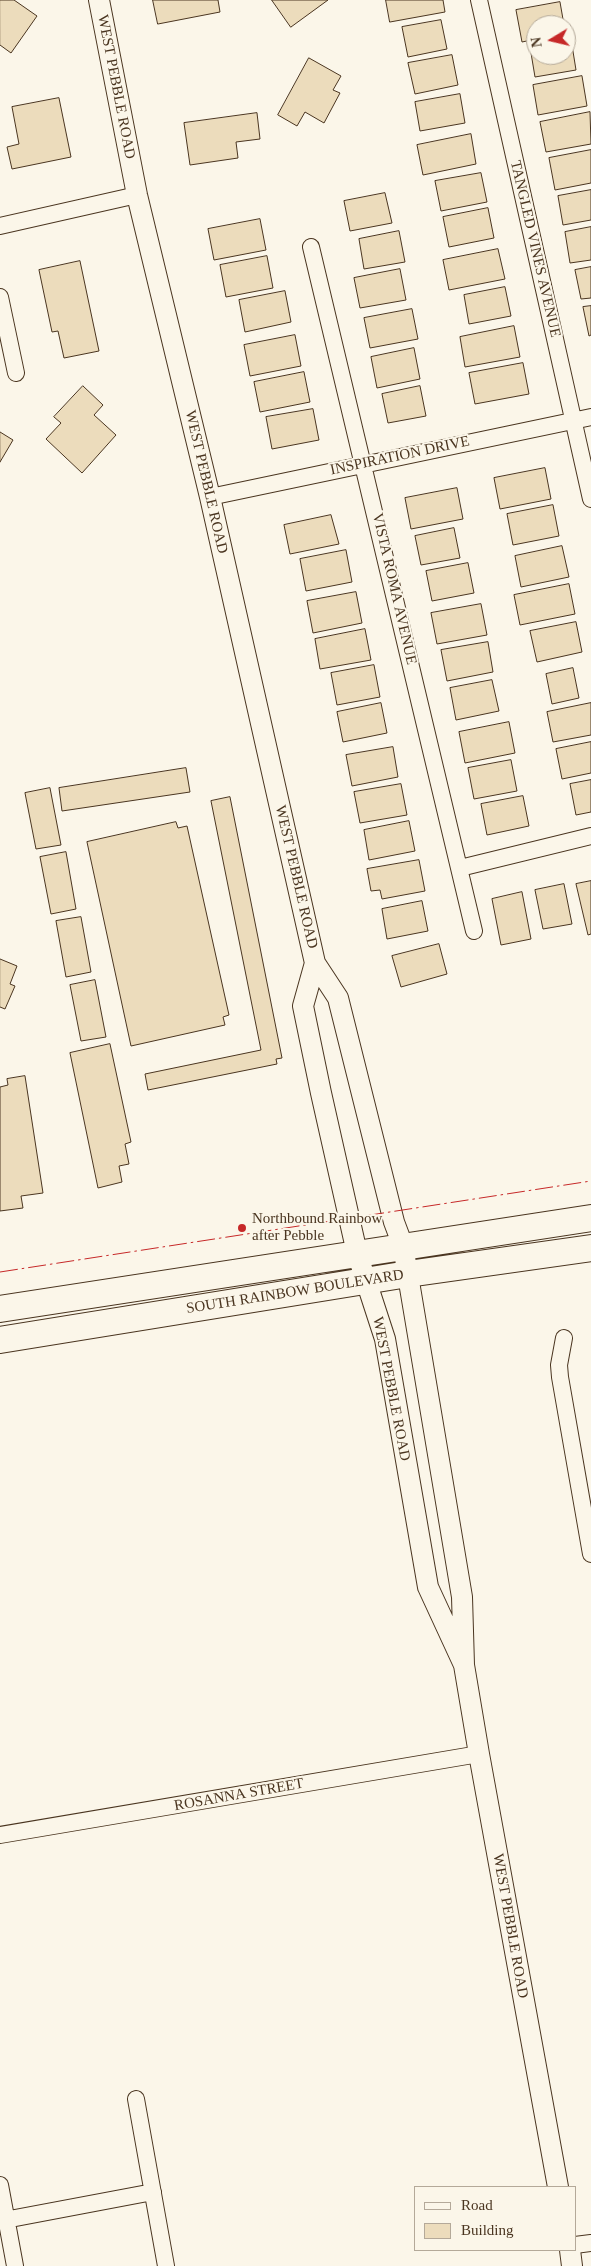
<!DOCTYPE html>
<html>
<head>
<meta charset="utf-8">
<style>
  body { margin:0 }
  #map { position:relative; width:591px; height:2266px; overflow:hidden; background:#fbf6e9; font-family:"Times New Roman",serif }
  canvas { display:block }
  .legend { position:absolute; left:414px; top:2186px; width:162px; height:65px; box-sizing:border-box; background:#fbf6e9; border:1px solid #b4a999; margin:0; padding:6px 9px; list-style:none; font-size:15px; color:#4a3520 }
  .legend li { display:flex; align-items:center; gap:10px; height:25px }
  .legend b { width:25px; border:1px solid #b4a999 }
  .north { position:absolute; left:526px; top:15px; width:50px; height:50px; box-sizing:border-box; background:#fbf6e9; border:1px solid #b4a999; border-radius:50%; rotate:261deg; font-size:14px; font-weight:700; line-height:20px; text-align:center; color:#4a3520 }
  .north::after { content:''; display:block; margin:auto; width:18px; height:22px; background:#c62828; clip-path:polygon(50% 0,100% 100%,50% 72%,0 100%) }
</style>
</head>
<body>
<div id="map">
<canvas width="591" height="2266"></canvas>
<ul class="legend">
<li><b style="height:6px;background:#fbf6e9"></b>Road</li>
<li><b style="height:14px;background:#ecdcbc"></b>Building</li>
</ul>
<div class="north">N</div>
</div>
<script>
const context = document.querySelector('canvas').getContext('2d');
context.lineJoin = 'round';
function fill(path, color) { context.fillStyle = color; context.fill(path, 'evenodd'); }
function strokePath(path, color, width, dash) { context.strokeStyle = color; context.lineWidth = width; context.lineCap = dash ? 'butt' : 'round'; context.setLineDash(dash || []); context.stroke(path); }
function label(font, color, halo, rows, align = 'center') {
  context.font = font + ' "Times New Roman",serif'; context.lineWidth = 4; context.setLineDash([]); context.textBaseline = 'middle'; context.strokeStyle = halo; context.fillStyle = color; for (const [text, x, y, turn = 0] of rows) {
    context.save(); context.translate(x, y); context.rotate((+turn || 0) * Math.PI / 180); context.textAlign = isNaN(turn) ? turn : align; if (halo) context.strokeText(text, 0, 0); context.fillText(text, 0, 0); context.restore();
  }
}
const building = new Path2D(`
  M0,0H14L37,16L11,53L0,45Z
  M153,0H218L220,12L158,24Z
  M272,0H328L291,27Z
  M386,0H443L445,12L390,22Z
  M560,2L564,25H536V39L522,42L516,10Z
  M441,20L447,49L408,57L402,27Z
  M571,39L576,70L535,77L530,47L536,46V55H566V40Z
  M452,55L458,85L415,94L408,63Z
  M309,58L341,76L333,90L340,93L324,123L305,112L297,126L278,115Z
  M582,76L587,106L538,115L533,85Z
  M460,94L465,123L420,131L415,102Z
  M59,98L71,157L12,169L7,147L19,144L12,107Z
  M590,112L591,144L546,152L540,122Z
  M257,113L260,139L236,142L238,158L190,165L184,123Z
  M471,134L476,164L423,175L417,145Z
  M591,150V183L555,190L549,158Z
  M481,173L487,202L441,211L435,181Z
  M591,190V220L563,225L558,196Z
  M385,193L392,223L350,231L344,201Z
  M488,208L494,238L449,247L443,217Z
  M260,219L266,250L214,260L208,229Z
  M591,227V260L570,263L565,232Z
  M399,231L405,262L364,269L359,239Z
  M498,249L505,279L449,290L443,260Z
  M267,256L273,288L226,297L220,265Z
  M80,261L99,351L64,358L58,331L52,332L39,270Z
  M591,267V298L581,299L575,270Z
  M400,269L406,300L360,308L354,278Z
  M505,287L511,316L469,324L464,295Z
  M285,291L291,322L245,332L239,300Z
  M591,306V335L589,336L583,307Z
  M412,309L418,339L370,348L364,318Z
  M514,326L520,357L465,367L460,337Z
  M295,335L301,366L250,376L244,345Z
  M414,348L420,379L377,388L371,357Z
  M523,363L529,394L475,404L469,373Z
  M304,372L310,402L260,412L254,382Z
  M83,386L103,405L94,415L116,435L82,473L46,439L61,423L54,417Z
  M420,386L426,416L388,423L382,394Z
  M313,409L319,440L272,449L266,417Z
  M0,432L13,440L0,462Z
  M545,468L551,499L500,509L494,478Z
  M457,488L463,519L411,529L405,498Z
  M553,505L559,536L513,545L507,514Z
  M331,515L339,544L290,554L284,525Z
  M454,528L460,558L421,565L415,536Z
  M562,546L569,577L521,587L515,556Z
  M346,550L352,582L306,591L300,559Z
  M468,563L474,593L432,601L426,571Z
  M569,584L575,614L520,625L514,595Z
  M356,592L362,623L313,633L307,601Z
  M481,604L487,635L437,644L431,613Z
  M576,622L582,652L537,662L530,631Z
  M365,629L371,660L320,669L315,639Z
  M488,642L493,672L447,681L441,650Z
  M374,665L380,697L337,705L331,673Z
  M573,668L579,698L552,704L546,674Z
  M492,680L499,711L456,720L450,688Z
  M381,703L387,733L343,742L337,712Z
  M591,703V735L553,742L547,712Z
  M509,722L515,753L465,763L459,732Z
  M591,742V773L562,779L556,749Z
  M393,747L398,777L352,786L346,755Z
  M511,760L517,791L474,799L468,768Z
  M186,768L190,792L62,811L59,788Z
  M591,780V812L576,815L570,784Z
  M401,784L407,815L360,823L354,792Z
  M50,788L61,845L36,849L25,793Z
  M523,796L529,826L487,835L481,804Z
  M230,797L282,1058L276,1059L277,1064L148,1090L145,1074L261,1050L211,801Z
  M409,821L415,851L369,860L364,830Z
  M176,822L178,828L187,826L229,1015L223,1017L225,1025L131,1046L87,842Z
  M66,852L76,909L51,914L40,857Z
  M419,860L425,891L382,899L380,890L371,891L367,869Z
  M591,881V934L588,935L576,884Z
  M564,884L572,924L543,929L535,890Z
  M522,892L531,939L501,945L492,899Z
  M422,901L428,931L387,939L382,909Z
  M81,917L91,972L66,977L56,921Z
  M439,944L447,974L401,987L392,956Z
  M0,959L17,966L10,984L15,986L5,1009L0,1007Z
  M95,980L106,1037L81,1041L70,985Z
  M110,1044L131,1142L125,1144L129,1164L119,1166L122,1182L98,1188L70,1053Z
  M25,1076L43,1193L21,1196L23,1208L0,1211V1087L8,1085L7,1079Z`);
fill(building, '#ecdcbc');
strokePath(building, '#4a3520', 1);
const minor = new Path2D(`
  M479,0L591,499
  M0,226L137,195
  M311,247L474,931
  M0,297L16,373
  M210,497L591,417
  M460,868L591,836
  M564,1338L559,1365L560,1377L591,1554
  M0,1835L479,1754
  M136,2099L166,2266
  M0,2185L15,2266
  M0,2221L153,2192
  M575,2245L591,2243`);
const tertiary = new Path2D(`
  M99,0L137,195L210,497L315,963
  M464,1665L428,1587L385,1339L357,1253L321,1093L303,1006L315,963L338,998L394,1222L403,1246L462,1597L464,1665L479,1754L558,2187
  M570,2250L572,2266`);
const primary = new Path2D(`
  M0,1309L591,1218
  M0,1340L408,1274L591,1248`);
strokePath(minor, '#4a3520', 18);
strokePath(tertiary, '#4a3520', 22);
strokePath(primary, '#4a3520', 28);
strokePath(minor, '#fbf6e9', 16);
strokePath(tertiary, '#fbf6e9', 20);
strokePath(primary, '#fbf6e9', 26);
strokePath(new Path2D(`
  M0,1272L591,1181`), '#c62828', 1, [18, 4, 2.5, 4]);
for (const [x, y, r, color] of [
  [242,1228,5,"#c62828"]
]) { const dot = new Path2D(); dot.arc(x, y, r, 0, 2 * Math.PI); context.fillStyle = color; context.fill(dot); strokePath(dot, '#fbf6e9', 2); }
label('15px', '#4a3520', '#fbf6e9', [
  ["WEST PEBBLE ROAD",116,87,79],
  ["TANGLED VINES AVENUE",535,249,77],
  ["INSPIRATION DRIVE",400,456,-12],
  ["WEST PEBBLE ROAD",206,482,77],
  ["VISTA ROMA AVENUE",394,589,77],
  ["WEST PEBBLE ROAD",296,877,77],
  ["SOUTH RAINBOW BOULEVARD",295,1292,-9],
  ["WEST PEBBLE ROAD",391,1389,79],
  ["ROSANNA STREET",239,1795,-10],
  ["WEST PEBBLE ROAD",510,1926,80]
]);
label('15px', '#4a3520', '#fbf6e9', [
  ["Northbound Rainbow",252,1219],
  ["after Pebble",252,1236]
], 'left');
</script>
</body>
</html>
